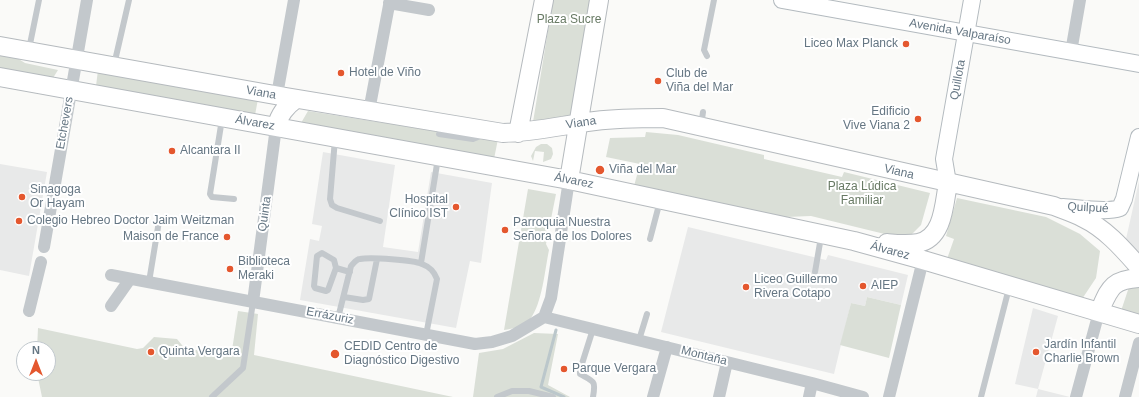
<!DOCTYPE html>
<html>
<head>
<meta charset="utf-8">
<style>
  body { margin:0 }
  #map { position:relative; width:1139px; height:397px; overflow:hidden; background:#fafaf8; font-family:Arial,sans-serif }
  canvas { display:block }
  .north { position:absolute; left:16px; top:341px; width:40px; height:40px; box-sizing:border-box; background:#fff; border:1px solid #c1c8cd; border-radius:50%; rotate:0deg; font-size:11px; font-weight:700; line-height:16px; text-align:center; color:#657683 }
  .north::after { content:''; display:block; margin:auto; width:14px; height:18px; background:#e4572e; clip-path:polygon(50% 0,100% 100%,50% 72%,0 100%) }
</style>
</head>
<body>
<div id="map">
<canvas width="1139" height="397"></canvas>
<div class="north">N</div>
</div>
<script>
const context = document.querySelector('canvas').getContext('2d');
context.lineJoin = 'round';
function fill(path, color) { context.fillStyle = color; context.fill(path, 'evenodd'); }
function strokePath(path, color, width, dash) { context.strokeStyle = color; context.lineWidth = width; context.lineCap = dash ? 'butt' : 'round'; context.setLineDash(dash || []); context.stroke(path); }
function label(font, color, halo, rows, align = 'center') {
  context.font = font + ' Arial,sans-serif'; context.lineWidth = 4; context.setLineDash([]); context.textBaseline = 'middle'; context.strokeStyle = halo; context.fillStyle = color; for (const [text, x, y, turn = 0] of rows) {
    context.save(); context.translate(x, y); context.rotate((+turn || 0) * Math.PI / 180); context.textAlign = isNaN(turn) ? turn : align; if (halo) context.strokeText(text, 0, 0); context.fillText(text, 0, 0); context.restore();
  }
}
fill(new Path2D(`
  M323,152L395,165L383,247L418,252L431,172L492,183L481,263L470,261L456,328L300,300L310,239L319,241L322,226L312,224Z
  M0,164L47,172L29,276L0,270Z
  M1139,181V254L1126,239Z
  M688,227L826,260L828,255L908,275L901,305L867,297L865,306L851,303L834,374L661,332Z
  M1033,308L1058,316L1038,389L1070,397H1036L1038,389L1015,384Z`), '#e8e9e9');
fill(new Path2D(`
  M553,0H592L571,115L533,122Z
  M0,52L9,53L25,63L58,70L53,78L0,69Z
  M98,70L258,99L255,115L96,86Z
  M308,111L384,123H408L498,139L494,159L301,123Z
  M646,132L678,135L764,155V159L842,177L844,172L930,193L921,225L908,238H901L811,216L786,217L634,186L640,164L606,157L610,138L645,137Z
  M541,144H547L552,148L553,154L551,159L543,162L544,152L535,151L533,161L531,156L536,147Z
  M528,189L556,194L546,244L549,250C545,269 542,305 530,319C524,326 513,329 504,330Z
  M957,198L1046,217L1080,234L1100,251L1096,278L1082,299L947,259L954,239L946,236Z
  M1130,284H1139V317L1121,311Z
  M867,297L901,305L889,358L840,345L851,303L865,306Z
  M238,311L258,314L254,355L453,397H42L37,373H48V349H37L38,328L137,349L143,348L154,337L177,339L186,350H232Z
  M534,333L558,334L548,385L570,397H473L479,353L503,349Z`), '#dadfd7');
strokePath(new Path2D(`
  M556,330L541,387L564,397`), '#bbc7cb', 3);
const secondary = new Path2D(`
  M782,0L1139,64
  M948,183L944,159L972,0
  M1063,207C1079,208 1106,213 1120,208L1124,199L1139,137`);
const primary = new Path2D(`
  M0,46L286,97L503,133C534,132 564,125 595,121C618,118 640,118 663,118L1054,206C1064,210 1074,213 1083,218C1106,229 1123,249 1139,267
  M0,77L569,180L854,241L923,260L1139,324
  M276,127C280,114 285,107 296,99
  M518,133L544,0
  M569,180L599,0
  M887,243C898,244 908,245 918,243C944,238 944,203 948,183
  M1099,312C1110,288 1111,280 1139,278`);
strokePath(secondary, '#b3babf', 18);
strokePath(primary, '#b5babe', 20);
strokePath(new Path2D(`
  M29,49L39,0
  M707,56L704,50L714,0
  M114,65L129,0
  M222,119L210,194L212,197L234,199
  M701,126L703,112
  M439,134L473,139L483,135
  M335,139L330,199L332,205L337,208L380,221
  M650,239L660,201
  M322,253L334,260L336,268L328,290L326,291L315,288L314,286L317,256Z
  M421,263L438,158
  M336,268L350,272
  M815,272L821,237
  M149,282L159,221
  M344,297L363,300L369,299L377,259
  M338,318L351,266C354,263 356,259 360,259C370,257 414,260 422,264C430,267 434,271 437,279L426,335
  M639,340L647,314
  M212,397L243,368L253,302
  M497,397L512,391H529L553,397
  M593,397C596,380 594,382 580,374V370L593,329
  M981,397L1009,288`), '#c3c8cc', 6);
strokePath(new Path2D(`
  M389,3L429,10
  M1071,52L1080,0
  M277,95L294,0
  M369,111L390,0
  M44,247L87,0
  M111,275L475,344L492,342L512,336L544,317
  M253,302L276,127
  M111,306L130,279
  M29,311L41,262
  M544,317L812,383L863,397
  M544,317L551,298L569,180
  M653,397L667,347
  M719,397L727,362
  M809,397L812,383
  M889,397L923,260
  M1076,397L1099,312
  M1125,397L1139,343`), '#c3c8cc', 12);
strokePath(secondary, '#fff', 16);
strokePath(primary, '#fff', 18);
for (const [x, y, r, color] of [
  [906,44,4,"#e4572e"],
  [341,73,4,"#e4572e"],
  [658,81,4,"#e4572e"],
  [918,119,4,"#e4572e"],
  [172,151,4,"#e4572e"],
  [600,170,5,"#e4572e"],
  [22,197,4,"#e4572e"],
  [456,207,4,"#e4572e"],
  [19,221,4,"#e4572e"],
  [505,230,4,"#e4572e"],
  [227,237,4,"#e4572e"],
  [230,269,4,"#e4572e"],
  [863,286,4,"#e4572e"],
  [746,287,4,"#e4572e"],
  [151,352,4,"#e4572e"],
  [1036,352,4,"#e4572e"],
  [335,354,5,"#e4572e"],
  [564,369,4,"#e4572e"]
]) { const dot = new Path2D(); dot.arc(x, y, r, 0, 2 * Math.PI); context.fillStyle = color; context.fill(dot); strokePath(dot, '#fff', 1.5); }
label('12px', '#687a64', '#fff', [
  ["Plaza Sucre",569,20],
  ["Plaza Lúdica",862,187],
  ["Familiar",862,201]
]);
label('12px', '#657683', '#fff', [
  ["Avenida Valparaíso",960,32,10],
  ["Quillota",958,80,-80],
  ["Viana",261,93,10],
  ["Etchevers",65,123,-80],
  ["Álvarez",255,123,10],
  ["Viana",581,123,-8],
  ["Viana",899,172,13],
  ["Álvarez",574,181,11],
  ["Quilpué",1088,208,3],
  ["Quinta",265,214,-82],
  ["Álvarez",890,251,15],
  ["Errázuriz",330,316,11],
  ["Montaña",704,356,14]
]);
label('12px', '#657683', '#fff', [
  ["Liceo Max Planck",898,44,"right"],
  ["Hotel de Viño",349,73],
  ["Club de",666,74],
  ["Viña del Mar",666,88],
  ["Edificio",910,112,"right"],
  ["Vive Viana 2",910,126,"right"],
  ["Alcantara II",180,151],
  ["Viña del Mar",609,170],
  ["Sinagoga",30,190],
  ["Or Hayam",30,204],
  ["Hospital",448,200,"right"],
  ["Clínico IST",448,214,"right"],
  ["Colegio Hebreo Doctor Jaim Weitzman",27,221],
  ["Parroquia Nuestra",513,223],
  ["Señora de los Dolores",513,237],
  ["Maison de France",219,237,"right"],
  ["Biblioteca",238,262],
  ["Meraki",238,276],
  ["Liceo Guillermo",754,280],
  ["Rivera Cotapo",754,294],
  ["AIEP",871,286],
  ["Jardín Infantil",1044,345],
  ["Charlie Brown",1044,359],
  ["CEDID Centro de",344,347],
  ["Diagnóstico Digestivo",344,361],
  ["Quinta Vergara",159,352],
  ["Parque Vergara",572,369]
], 'left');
</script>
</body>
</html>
